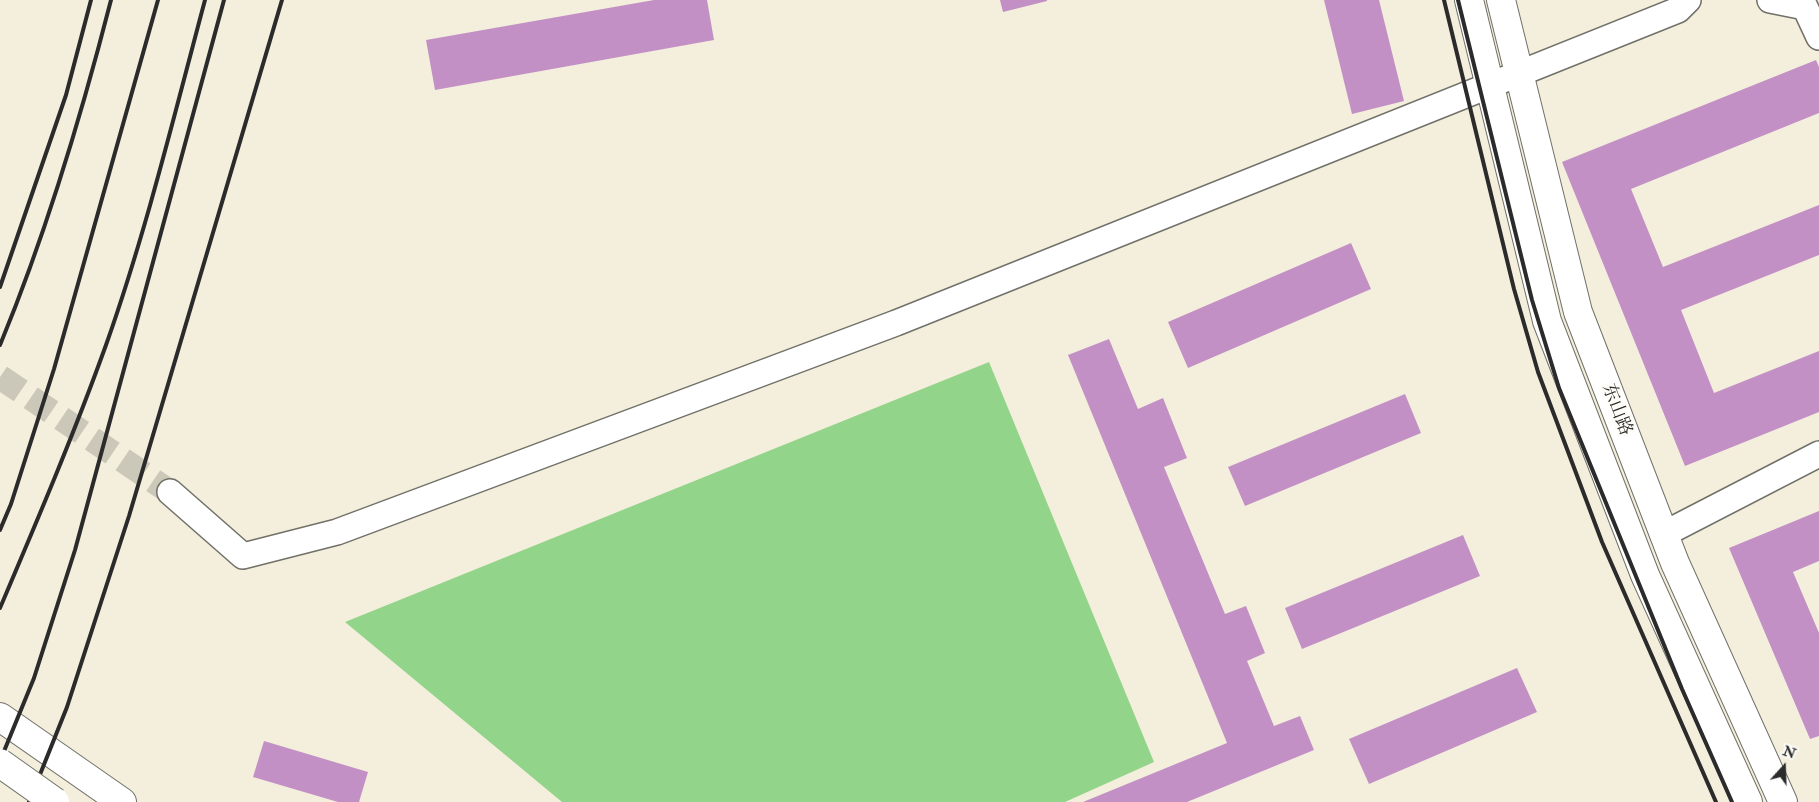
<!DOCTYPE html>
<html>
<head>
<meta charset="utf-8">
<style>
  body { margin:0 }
  #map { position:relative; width:1819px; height:802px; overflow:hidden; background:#f3efdc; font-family:"IM FELL Double Pica",serif }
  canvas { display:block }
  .north { position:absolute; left:1759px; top:742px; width:50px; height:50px; -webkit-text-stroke:4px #fdfcf7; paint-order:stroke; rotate:20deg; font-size:14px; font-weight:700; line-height:20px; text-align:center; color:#2b2b2b }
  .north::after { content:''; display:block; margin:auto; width:18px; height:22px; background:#2b2b2b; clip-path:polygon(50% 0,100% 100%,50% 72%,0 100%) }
</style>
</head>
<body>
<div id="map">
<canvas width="1819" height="802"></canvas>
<div class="north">N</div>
</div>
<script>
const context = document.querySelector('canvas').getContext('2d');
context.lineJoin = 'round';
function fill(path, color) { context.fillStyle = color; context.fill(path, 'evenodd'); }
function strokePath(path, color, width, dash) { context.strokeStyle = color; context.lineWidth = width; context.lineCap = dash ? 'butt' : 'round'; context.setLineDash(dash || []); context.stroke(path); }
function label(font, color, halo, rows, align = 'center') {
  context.font = font + ' "IM FELL Double Pica","Noto Serif SC",serif'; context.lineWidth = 5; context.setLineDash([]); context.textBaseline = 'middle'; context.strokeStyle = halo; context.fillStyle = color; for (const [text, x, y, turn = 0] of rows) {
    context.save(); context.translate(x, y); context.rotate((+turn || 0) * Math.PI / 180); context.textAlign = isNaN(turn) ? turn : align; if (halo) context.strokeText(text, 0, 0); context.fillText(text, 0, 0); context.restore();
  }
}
fill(new Path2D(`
  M989,362L1154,762L1065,802H562L345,622Z`), '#93d48b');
fill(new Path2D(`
  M654,0H707L714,40L435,90L426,40Z
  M1000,0H1047V1L1003,12Z
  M1324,0H1379L1404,101L1352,114Z
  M1816,60L1819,67V113L1631,189L1663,267L1819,205V255L1681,310L1714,393L1819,351V412L1685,466L1562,162Z
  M1351,243L1371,289L1188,368L1168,322Z
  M1109,339L1138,409L1163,398L1187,458L1164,467L1225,614L1246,606L1265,653L1247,661L1274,726L1300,716L1314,750L1187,802H1083L1227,743L1068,355Z
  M1405,394L1421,433L1245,506L1228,467Z
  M1819,511V561L1793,572L1819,633V736L1810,739L1729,548Z
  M1463,535L1480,576L1302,649L1285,608Z
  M1517,668L1537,712L1369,784L1349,739Z
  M264,741L368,772L359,802H338L253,777Z`), '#c390c6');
strokePath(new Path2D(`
  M0,377L170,492`), '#cbc8b9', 25, [25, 12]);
const minor = new Path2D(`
  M1770,0L1805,7L1819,37
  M170,492L243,556L337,532L896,323L1678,10L1688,0
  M1664,534L1819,454`);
const secondary = new Path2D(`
  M1469,0L1547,321L1645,575L1748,802
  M1501,0L1578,312L1675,563L1783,802`);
const primary = new Path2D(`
  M0,717L122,802`);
strokePath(minor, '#717069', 28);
strokePath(secondary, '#717069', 30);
strokePath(primary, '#717069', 30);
strokePath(minor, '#fff', 25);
strokePath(secondary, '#fff', 28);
strokePath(primary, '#fff', 28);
strokePath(new Path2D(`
  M1444,0L1514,289L1538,372L1602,542L1716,802
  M1458,0L1532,300L1559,388L1682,689L1732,802
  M0,287L66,95L91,0
  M0,345C46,234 81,117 111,0
  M0,530L11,504L54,369L158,0
  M0,608C37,521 74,434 106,345C146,232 174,116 205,0
  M0,761L34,678L75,550L224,0
  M29,802L67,707L129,516L282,0`), '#2b2b2b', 4);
const primaryBridge = new Path2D(`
  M0,763L55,802`);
strokePath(primaryBridge, '#717069', 30, []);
strokePath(primaryBridge, '#fff', 28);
label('18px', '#2b2b2b', '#fdfcf7', [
  ["东山路",1616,410,69]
]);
</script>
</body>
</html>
